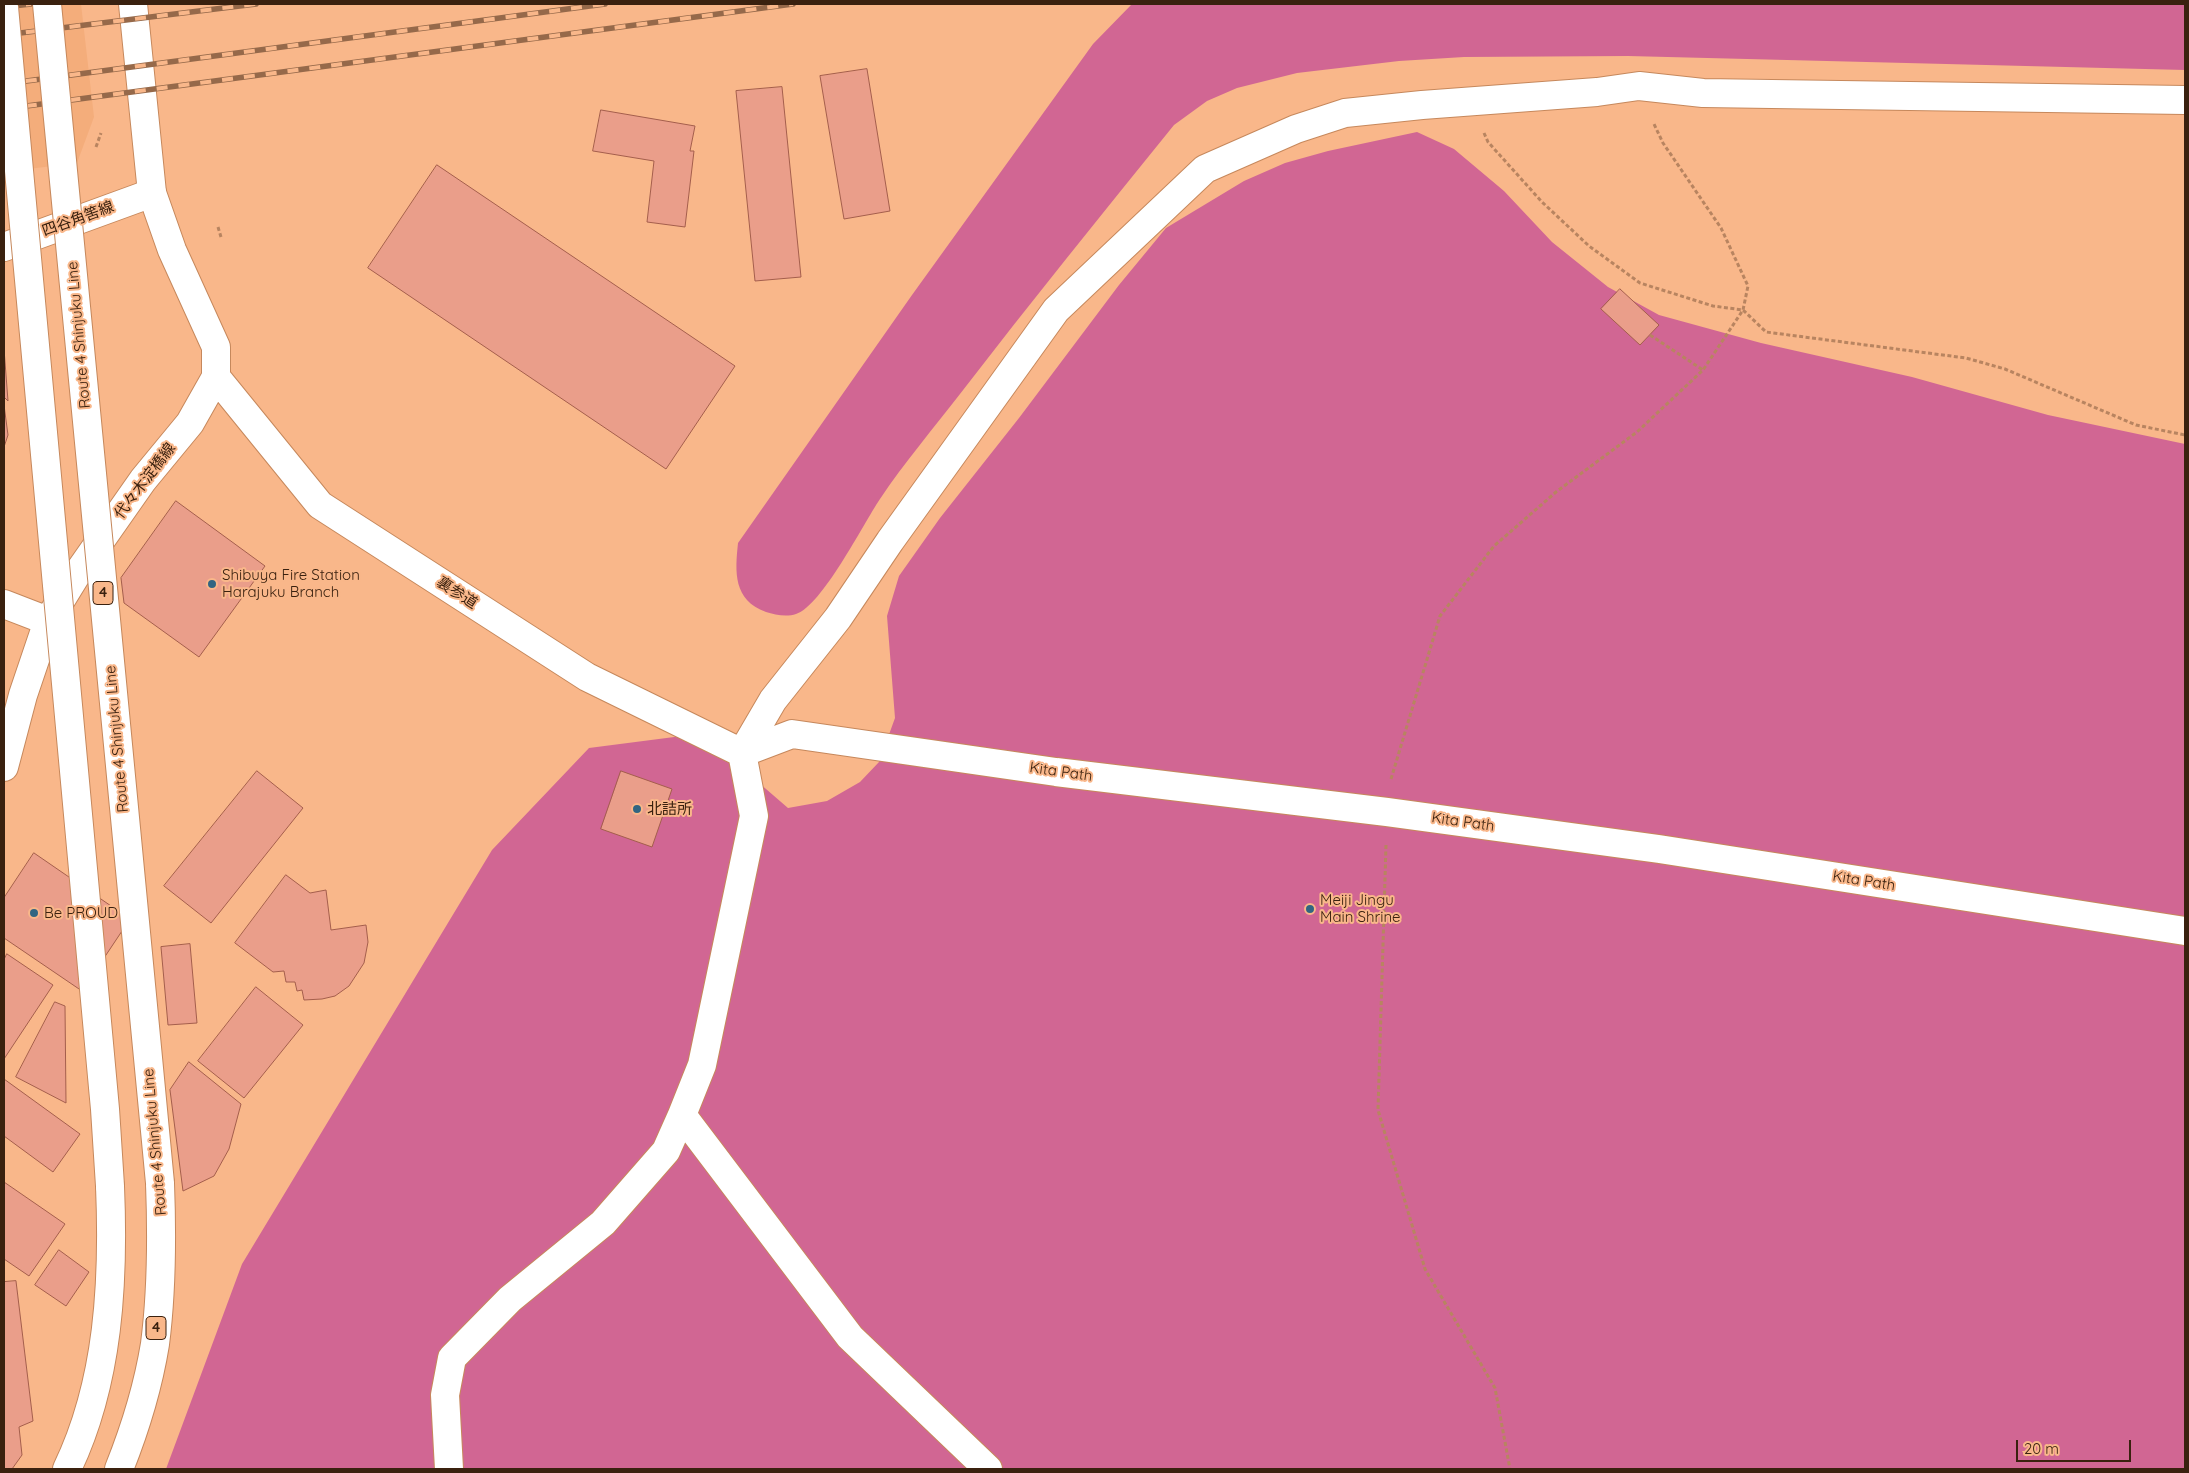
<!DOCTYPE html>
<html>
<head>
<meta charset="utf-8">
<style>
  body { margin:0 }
  #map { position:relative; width:2189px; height:1473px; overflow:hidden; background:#f9b78a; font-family:Quicksand,sans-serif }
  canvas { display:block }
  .frame { position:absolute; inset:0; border:5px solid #3a210f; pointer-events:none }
  .scale { position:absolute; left:2016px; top:1440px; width:115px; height:22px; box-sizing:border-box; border:2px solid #3a210f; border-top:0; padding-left:6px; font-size:15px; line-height:18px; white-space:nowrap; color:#3a210f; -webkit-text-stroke:4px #f9b78a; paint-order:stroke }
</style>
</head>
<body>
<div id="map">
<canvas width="2189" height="1473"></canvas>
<div class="frame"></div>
<div class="scale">20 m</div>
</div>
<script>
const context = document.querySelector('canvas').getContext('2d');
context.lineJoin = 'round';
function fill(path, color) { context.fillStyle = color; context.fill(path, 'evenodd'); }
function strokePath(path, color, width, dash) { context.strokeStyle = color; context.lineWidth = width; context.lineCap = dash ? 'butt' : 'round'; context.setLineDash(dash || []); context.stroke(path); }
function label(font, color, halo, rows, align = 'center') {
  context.font = font + ' Quicksand,"Noto Sans JP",sans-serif'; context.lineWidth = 4; context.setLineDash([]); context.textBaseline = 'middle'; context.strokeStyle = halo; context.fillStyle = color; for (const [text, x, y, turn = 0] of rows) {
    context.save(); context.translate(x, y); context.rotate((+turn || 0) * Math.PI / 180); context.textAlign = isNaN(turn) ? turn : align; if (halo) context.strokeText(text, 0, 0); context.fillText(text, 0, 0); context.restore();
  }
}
fill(new Path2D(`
  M4,4H81L94,117L77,163L4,172Z`), '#f4ad7b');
fill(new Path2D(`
  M1132,4H2185V70L1628,56L1464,57L1399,61L1297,73L1237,88L1207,101L1174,125C1102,214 1030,303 960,394C933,429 904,463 880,499C863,524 822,606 796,614C787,617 775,615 766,612C733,600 735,572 738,543L912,295L1093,44Z
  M1417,132L1454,149L1504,191L1552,242L1608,287L1659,315L1761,343L1912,377L2048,415L2185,444V1469H166L242,1264L492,850L589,748L682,736L744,770L788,808L827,801L860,782L879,762L895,718L887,616L899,576L940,518L1019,418L1119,285L1166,228L1244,181L1285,163L1328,151Z`), '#d16693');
const building = new Path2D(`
  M867,69L890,211L844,219L820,76Z
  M782,87L801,277L755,281L736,91Z
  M601,110L695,126L690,151H694L685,227L647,222L654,161L593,151Z
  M437,165L735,366L666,469L368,268Z
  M1620,289L1659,325L1640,345L1601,309Z
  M4,349L8,401L4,397Z
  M4,405L8,435L4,447Z
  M176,501L265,566L199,657L124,603L121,578Z
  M257,771L303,808L211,923L164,886Z
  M621,771L672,789L652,847L601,829Z
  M34,853L130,919L82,991L4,938V898Z
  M286,875L310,893L326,890L331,930L366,925L368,942L364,963L349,986L335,996L322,999L304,1000L302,990L297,991L295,982H286L284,971L273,972L235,943Z
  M190,944L197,1023L168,1025L161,947Z
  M7,954L53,985L4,1059V960Z
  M256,987L303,1025L244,1098L198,1061Z
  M55,1002L65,1006L66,1103L16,1077Z
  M189,1062L241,1104L229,1149L214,1176L183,1191L170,1090Z
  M4,1079L80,1134L53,1172L4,1136Z
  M4,1182L65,1224L29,1276L4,1259Z
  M59,1250L89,1272L66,1306L35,1285Z
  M16,1281L33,1421L19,1427L22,1455L12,1469H4V1282Z`);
fill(building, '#ea9e8a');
strokePath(building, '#a45e4c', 1);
const minor = new Path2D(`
  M216,377L320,505L587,677L742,753
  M4,604L48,621
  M742,753L792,734L1056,772L1387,812L1659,849L2185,931
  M4,767L23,695L48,621L75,577L143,480L190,423L216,377V347L172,250L152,193
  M682,1115L850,1337L988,1469
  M449,1469L445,1395L452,1358L510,1299L603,1223L666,1151L682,1115L702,1065L754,816L742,753L773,700L838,618L890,541L1056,310L1205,169L1296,129L1345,113L1422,105L1597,92L1639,86L1703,93L2185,100`);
const major = new Path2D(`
  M4,247L152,193L133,4`);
const highway = new Path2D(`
  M67,1469C109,1382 114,1281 110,1186
  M119,1469C135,1429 148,1387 155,1344C162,1290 162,1236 160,1183`);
strokePath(minor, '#c6885c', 30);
strokePath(major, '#c6885c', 30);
strokePath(highway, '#c6885c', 30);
strokePath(new Path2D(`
  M1484,133L1488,142L1542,202L1589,246L1640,283L1713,306L1743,310L1766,332L1966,358L2005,369L2136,425L2185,435
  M96,147L101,133
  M218,227L221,237
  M1650,335L1703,370
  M1391,779L1440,616L1494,546L1556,492L1637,432L1703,370L1743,310L1748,286L1721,228L1663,143L1653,122
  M1386,845L1378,1110L1425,1269L1495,1388L1510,1469`), '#b88460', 3, [4, 2.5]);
strokePath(minor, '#fff', 28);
strokePath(major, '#fff', 28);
strokePath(highway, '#fff', 28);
const rail = new Path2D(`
  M4,7L31,4
  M4,35L256,4
  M4,84L605,4
  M4,109L793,4`);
strokePath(rail, '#96694a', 5.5);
strokePath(rail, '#f9b78a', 4, [11]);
const highwayBridge = new Path2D(`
  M47,4L160,1183
  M4,7L105,1109L110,1186`);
strokePath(highwayBridge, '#c6885c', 30, []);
strokePath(highwayBridge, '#fff', 28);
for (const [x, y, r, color] of [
  [212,584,5,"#316582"],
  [637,809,5,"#316582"],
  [1310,909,5,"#316582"],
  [34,913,5,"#316582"]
]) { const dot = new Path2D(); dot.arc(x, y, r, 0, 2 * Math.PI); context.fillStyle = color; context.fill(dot); strokePath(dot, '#f9b78a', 2); }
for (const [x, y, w] of [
  [103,593,20],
  [156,1328,20]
]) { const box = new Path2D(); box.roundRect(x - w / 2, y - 11.5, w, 23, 4); context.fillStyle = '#f9b78a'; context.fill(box); strokePath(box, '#3a210f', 1); }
label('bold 14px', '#3a210f', null, [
  ["4",103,593],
  ["4",156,1328]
]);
label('15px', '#3a210f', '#f9b78a', [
  ["四谷角筈線",78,219,-20],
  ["Route 4 Shinjuku Line",79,335,-95],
  ["代々木淀橋線",145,481,-53],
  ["裏参道",457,593,33],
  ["Route 4 Shinjuku Line",117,739,-95],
  ["Kita Path",1061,772,8],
  ["Kita Path",1463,822,8],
  ["Kita Path",1864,881,9],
  ["Route 4 Shinjuku Line",155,1142,-95]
]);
label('15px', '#3a210f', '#f9b78a', [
  ["Shibuya Fire Station",222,575],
  ["Harajuku Branch",222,592],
  ["北詰所",647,809],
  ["Meiji Jingu",1320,900],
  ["Main Shrine",1320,917],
  ["Be PROUD",44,913]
], 'left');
</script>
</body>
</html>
